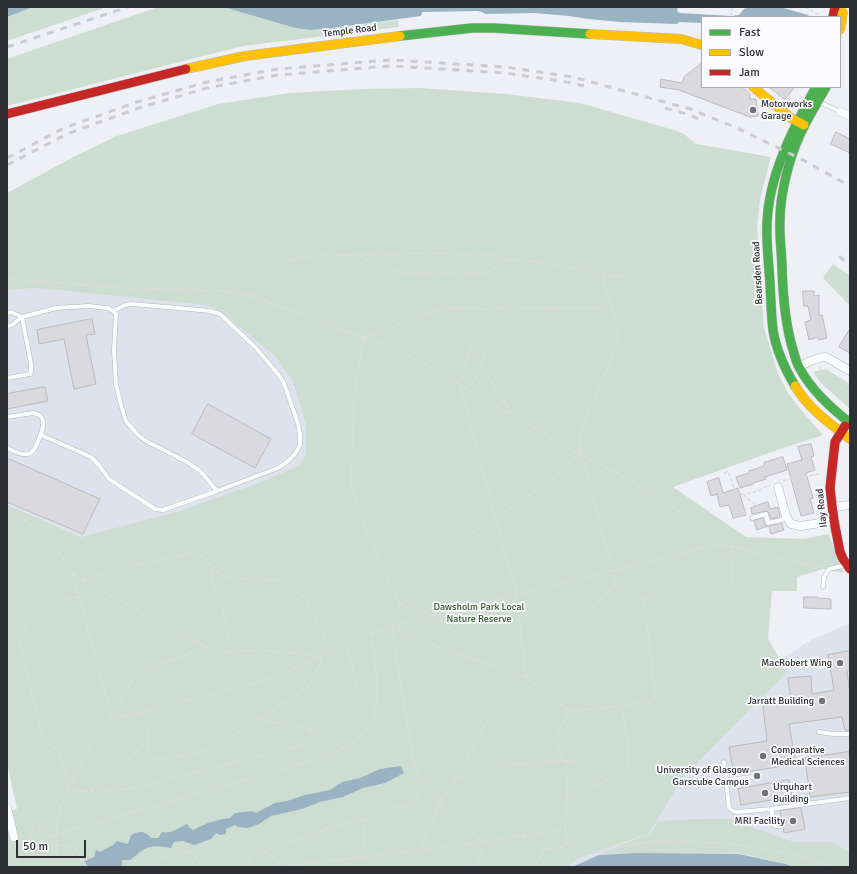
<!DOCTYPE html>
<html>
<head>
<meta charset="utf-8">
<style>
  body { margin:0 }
  #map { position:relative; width:857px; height:874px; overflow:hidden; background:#eef0f6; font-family:Signika,sans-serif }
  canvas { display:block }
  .frame { position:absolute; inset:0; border:8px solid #2e2f33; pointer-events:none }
  .legend { position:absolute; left:701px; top:16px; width:140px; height:72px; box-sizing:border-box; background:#fcfcfe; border:1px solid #aaaaad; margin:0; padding:5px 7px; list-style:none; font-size:12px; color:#2e2f33 }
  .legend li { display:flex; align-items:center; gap:8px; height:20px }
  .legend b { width:20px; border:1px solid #aaaaad }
  .scale { position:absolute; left:16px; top:840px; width:70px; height:18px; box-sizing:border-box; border:2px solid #2e2f33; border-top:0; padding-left:5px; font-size:12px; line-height:14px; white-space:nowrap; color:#2e2f33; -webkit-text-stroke:3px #fcfcfe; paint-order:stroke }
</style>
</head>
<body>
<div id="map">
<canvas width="857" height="874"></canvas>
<div class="frame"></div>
<ul class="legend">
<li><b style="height:5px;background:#4caf50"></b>Fast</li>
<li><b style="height:5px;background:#ffc107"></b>Slow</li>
<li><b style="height:5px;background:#c62828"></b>Jam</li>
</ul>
<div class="scale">50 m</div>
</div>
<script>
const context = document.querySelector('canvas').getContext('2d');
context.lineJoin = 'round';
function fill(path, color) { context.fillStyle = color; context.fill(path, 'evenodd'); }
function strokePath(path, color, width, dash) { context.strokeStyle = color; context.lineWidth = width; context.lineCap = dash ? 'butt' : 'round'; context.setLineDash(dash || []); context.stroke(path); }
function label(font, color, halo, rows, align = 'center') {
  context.font = font + ' Signika,sans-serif'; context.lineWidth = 3.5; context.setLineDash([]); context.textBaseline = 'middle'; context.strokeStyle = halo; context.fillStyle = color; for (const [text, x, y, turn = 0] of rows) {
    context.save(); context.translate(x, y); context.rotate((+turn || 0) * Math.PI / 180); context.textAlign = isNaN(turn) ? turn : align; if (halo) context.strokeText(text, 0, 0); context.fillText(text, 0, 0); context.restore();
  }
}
fill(new Path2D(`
  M54,287L215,302L237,314L291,371L307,423L310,448L298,470L236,498L88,540L7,505V290Z
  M850,623V867H564L742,684L811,640Z`), '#dee2ed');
fill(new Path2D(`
  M33,7H107L7,41V17Z
  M158,7H223L295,28L310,30L332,28L398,20L399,27L243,46L7,106V59Z
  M420,88L506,94L580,103L674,130L684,134L696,144L771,157L760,199L757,227L764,328L778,374L788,393L801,410L823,435L783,448L673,487L746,537L804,539L828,534L829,537H830L843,573L823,569L797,577V591H772L768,639L787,672L684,776L649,833L577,859L568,867H7V811L17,809L7,763V505L81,537L180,511L264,481L300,465L306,455V425L293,381L274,355L219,310L206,305L38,288L7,290V193L79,154L117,136L218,104L289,93L362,89Z
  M833,264L850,276V306L823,278Z
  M826,369L850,384V409L821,383L813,372Z
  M697,819H737L748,826L794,842H833L850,853V867H797L785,863L738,853L598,854L651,833L658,821Z`), '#ceddd1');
fill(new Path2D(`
  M7,7H33L7,17Z
  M223,7H678L677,11L680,13L732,16L739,15L744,9L750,7H780L808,15L810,17H702V23L679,22L677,24L620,22L588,19L569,16L535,13L485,14L482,12L477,11L425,12H422L421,16L332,28L310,30L295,28Z
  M401,766L404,773L385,783L363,788L343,797L320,802L302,809L271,816L259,824L248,828L238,827L235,825L226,829V834L220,835L216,833L211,839L194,845L183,841L174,842L171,848C149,844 147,846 130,860H122V866L121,867H88L84,861L94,857L96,850L100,852L113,845L117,841L128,844L131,835C140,831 144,830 151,838H158L162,832C172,834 178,828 187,824L189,827L193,830L208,823L223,819L230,818L235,813L252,811L256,813L275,803L287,801L305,795L330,790L342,782L360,778L380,769Z
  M637,853L738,854L786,864L794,867H572L599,855Z`), '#99b3c3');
const building = new Path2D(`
  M702,63V87H742L750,94V99H756L758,116L750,117L679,90L660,87L661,79L682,83L684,77Z
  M769,87H795L785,99Z
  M836,132L850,139V153L831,144Z
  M803,291H814V296L819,295V316L822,315L827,338L819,340L818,337L809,340L805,322L811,320L808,306H804Z
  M92,319L95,334L86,335L96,384L74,389L64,339L39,344L37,330Z
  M850,329V353L839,347Z
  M45,387L48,401L7,409V394Z
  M208,404L271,439L255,468L192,434Z
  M811,444L814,456L811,457L815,470L806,473L813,498L810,499L814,513L801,516L787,464L802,460L798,447Z
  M783,457L787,470L765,477L766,479L753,483V484L740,488L736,477L749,473V471L764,466V463Z
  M7,458L100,499L83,534L7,502Z
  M719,478L723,493L738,488L746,515L733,518L729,505L720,507L717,494H718L711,496L707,482Z
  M768,502L770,509L778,507L780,517L771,519L769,513L767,511L752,514L751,508Z
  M763,518L765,525L768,526L757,530L754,521Z
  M782,524L784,530L771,534L769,526Z
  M804,597H817V598L831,599V609L804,608Z
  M850,651V670L847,671L850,695V730H845L842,717L789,724L796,764L734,774L729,747L767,741L763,706L791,702L788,678L811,676L812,694L834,690L828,655Z
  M849,752L850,761V792L810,797L805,758Z
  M789,780L793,802L779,804L778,799L741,805L738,789Z
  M801,808L805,829L784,833L780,811Z`);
fill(building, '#d9d9de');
strokePath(building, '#bbbbbf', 1);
const lane = new Path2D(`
  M819,102L841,112
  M7,313L11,312L22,317
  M7,326L12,325L22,317L56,308L88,306L108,308L113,311L116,314L114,350L116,384L121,405L126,421L137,434L146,441L187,462L200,471L217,491
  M7,378L30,374L31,371V364L22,317
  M7,417L33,413C48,415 43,429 39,439C37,444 35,452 28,454C22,456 13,451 7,448
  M41,435L91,457L98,464L109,479L115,483L155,509L163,510L217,491L278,468L288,461L295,454L300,445V434L298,424L286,389L283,381L277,373L256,348L220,314L210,311L190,309L131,304L125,305L113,311
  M752,518L766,514L768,523L782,520L786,516
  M823,587L824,577L829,569L846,565
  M819,732L833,734H850
  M724,762L729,808L733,811L738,812L771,809L850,798
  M726,780L753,777
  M771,809L775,826H779`);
const street = new Path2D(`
  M841,112L850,116
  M798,367C807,363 816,357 826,357L850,371
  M778,487L786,516L791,524L800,526L834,521
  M832,507L850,505
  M7,808L14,837`);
const fast = new Path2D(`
  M400,36L472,28H494L590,34
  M826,87C813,110 799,132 791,158C785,178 780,199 780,220C779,237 782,253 782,269C783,297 785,324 793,350C795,356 796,362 799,367C811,390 830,407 850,423
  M795,386C785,369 776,350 773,330C771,314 771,299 770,284C769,264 766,244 767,223C769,174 793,129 816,87`);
const slow = new Path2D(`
  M590,34L681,39L702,45
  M186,69L245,56L400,36
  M753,87L791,118L804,125
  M795,386C810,410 828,422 850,439`);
const jam = new Path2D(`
  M833,17L835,7
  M7,114L186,69
  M845,426L835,442L830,488L834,521L840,552L843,559L850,569`);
strokePath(lane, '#b5b7bc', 5);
strokePath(street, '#b5b7bc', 9);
strokePath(fast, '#b5b7bc', 10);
strokePath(slow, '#b5b7bc', 10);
strokePath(jam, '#b5b7bc', 10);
strokePath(new Path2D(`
  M805,7L823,17
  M731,17L732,7
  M359,256L375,265L401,273L476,274L486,273L510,260
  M602,274L623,277
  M7,279L126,288L227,291L252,296L363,338L354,397L351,482L357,508L379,560L400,604L423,611L433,616L462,636L496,600
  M252,296L269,268L283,261L314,256L435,253L490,255L512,260L539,262L592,271L602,274L618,332L617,345L581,431L579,440V454L602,433
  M363,338L397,349L429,366L460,385L512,414L444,307
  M363,338L444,307L481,309L577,308L611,307
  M470,347L460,385L495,518L551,480L566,464L579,454L615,472L668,504L732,545
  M819,367L823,374L850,394
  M466,388L479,374L482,367L485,349
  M512,414L579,454L585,465L612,570L616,584L644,600
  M791,463L795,477L798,479L821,473
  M724,473L728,471L735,491L744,495
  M783,481L795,477
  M758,510L756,505L744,495L761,490L762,488L770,485
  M7,513L23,520L34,527L56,548L72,573L91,640L109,708L112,714L117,718L255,683L303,665L347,645L371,633L393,626L719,544L823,568
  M212,567L213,581L223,608L231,652
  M72,574L141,612L206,647
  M83,580L128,567L185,554H198L206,560L219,573L228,578L279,580L296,591L307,601L332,652
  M616,584L526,678L494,709L464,763L455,780L439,805L420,850L457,845L565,830C573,843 578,850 594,852L654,841L726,843L796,855L836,867
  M732,585L734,548
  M78,596L46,607L36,612L32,617L27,625L25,633L19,641L42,735L50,745L56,748L60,754L66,772L68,792L130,789L303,745L310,739L311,729L314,718
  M393,626L403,634L526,678
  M347,645L357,685
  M142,712C150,726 147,738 148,753L155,759L164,760L208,750L221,744L244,728L298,694L310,684L315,675L321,663V657
  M259,719L311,730
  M455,780L484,770L502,765L555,761H573L583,764L594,770L607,781
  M90,790L147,743
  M567,796C579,792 624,777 628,767C631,759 623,717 622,706
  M523,836C525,839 526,843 528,844C534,849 554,850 560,848C562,847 565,845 566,844C565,824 567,805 567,785C568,780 569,772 567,767C565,757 556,753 557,742C558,731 565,720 570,711
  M20,843L29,840L31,836L35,817H37C39,824 39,834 47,837L325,757C342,749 360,740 370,724C383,704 374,657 371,633
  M15,845L18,867
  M57,845L75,847L85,867
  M191,851L204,867
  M267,851L277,861L284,866L295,865L420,850L413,867
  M357,857L363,845L365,819
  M540,859L542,849
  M56,867L57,824L60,807L94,738L118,706L134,676L141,671L173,660L206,647L223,652L265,650L294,653L321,657
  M143,867L158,860L191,851L219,838L230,836L250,857
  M247,867L251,857L328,828L365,819L389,808L409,806L416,801L418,795L417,776
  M476,867C479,856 485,854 482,842L439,805L417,775L413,759L395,649L393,626L400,604L439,564L474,531L495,518L517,595L523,651L526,678L546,694L570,711L622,706L649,701L654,699L655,694L644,600L726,558L734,546
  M530,867L540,859L548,856`), '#dcdcde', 1.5, [4, 2]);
strokePath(lane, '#fcfdfe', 4);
strokePath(street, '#fcfdfe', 8);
strokePath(fast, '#4caf50', 9);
strokePath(slow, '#ffc107', 9);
strokePath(jam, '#c62828', 9);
strokePath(new Path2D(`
  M7,47L128,7
  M665,108L690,115L699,119
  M7,158L64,128L137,102L207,82L278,69L389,60L426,62L505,67L573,77L690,109L737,128L801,159L850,186
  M7,165L67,134L139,108L207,88L278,75L389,66L426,68L505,73L573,83L584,86
  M839,256L850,266`), '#ccccce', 3, [7, 7]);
const slowBridge = new Path2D(`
  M840,30L843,12`);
strokePath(slowBridge, '#b0bdb6', 10, []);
strokePath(slowBridge, '#ffc107', 9);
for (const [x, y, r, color] of [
  [753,110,4,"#717377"],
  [840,663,4,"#717377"],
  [822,701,4,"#717377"],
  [763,756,4,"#717377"],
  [757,776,4,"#717377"],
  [765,793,4,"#717377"],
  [793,821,4,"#717377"]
]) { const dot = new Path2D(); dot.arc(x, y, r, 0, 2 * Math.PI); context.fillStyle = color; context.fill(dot); strokePath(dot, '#fcfcfe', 1.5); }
label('10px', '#2e2f33', '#fcfcfe', [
  ["Temple Road",350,31,-7],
  ["Bearsden Road",758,273,-93],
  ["Ilay Road",822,508,-96]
]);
label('10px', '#2e2f33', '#fcfcfe', [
  ["Motorworks",761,104,"left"],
  ["Garage",761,116,"left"],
  ["MacRobert Wing",832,663],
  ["Jarratt Building",814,701],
  ["Comparative",771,750,"left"],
  ["Medical Sciences",771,762,"left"],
  ["University of Glasgow",749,770],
  ["Garscube Campus",749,782],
  ["Urquhart",773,787,"left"],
  ["Building",773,799,"left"],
  ["MRI Facility",785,821]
], 'right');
label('10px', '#2e572e', '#fcfcfe', [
  ["Dawsholm Park Local",479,607],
  ["Nature Reserve",479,619]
]);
</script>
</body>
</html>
